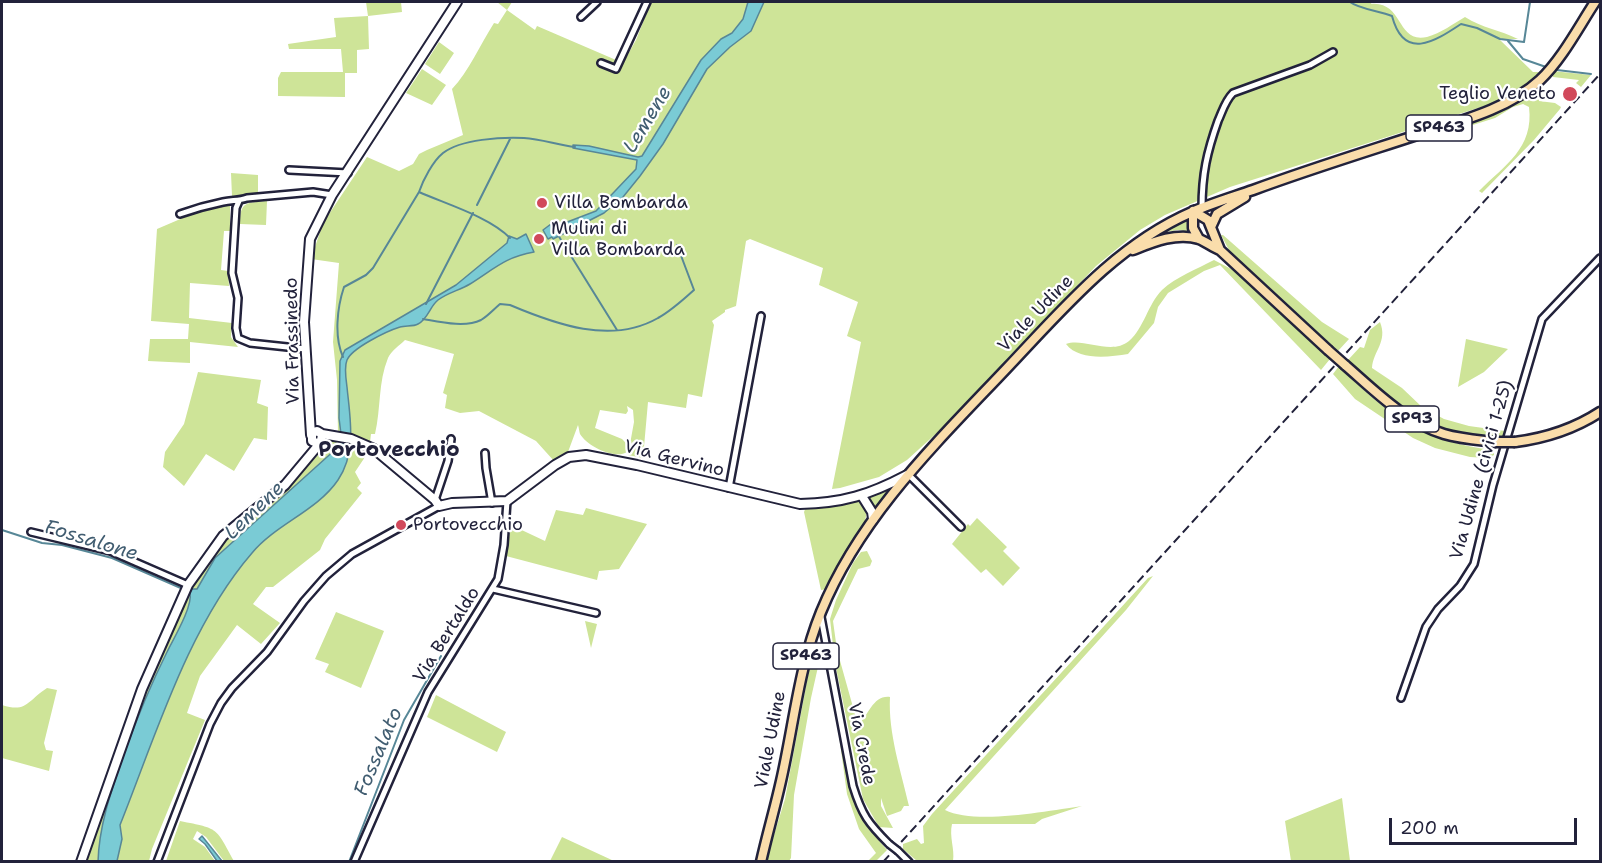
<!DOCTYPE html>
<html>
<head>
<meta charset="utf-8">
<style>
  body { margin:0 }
  #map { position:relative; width:1602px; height:863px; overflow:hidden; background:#fff; font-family:"Shantell Sans",sans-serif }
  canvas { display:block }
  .frame { position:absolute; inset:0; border:3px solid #22223b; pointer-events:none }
  .scale { position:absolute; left:1389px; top:818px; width:188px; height:27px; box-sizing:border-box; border:3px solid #22223b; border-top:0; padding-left:8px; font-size:18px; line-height:21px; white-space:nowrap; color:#22223b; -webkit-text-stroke:4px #fff; paint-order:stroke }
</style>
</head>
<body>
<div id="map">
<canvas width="1602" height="863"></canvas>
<div class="frame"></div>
<div class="scale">200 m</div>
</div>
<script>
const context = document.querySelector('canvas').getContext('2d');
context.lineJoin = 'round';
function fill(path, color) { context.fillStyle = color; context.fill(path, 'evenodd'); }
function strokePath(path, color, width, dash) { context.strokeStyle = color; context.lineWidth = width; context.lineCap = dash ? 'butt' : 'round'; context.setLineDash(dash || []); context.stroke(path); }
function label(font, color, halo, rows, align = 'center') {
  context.font = font + ' "Shantell Sans",sans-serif'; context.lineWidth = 4.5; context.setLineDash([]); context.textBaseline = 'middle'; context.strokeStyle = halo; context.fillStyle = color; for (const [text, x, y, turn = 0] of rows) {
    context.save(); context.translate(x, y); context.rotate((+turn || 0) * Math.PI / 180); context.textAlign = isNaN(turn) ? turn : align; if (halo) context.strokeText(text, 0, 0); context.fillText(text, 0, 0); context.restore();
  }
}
fill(new Path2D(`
  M366,2H401L402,12L368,16L369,49L357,50V73H345V97L278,96V78L281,72H343L341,49H289L288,44L336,37L334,18L368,16Z
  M497,2H512L507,10L535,30L537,26L623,63L636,40L651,2H1372L1371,4C1404,1 1396,44 1427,37C1441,33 1453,24 1465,17C1482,28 1500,30 1518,39H1499L1533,72H1539L1531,82L1500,101L1230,187L1165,215L1140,230L1096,266L939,431L907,460L879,477L840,488L832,489L861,342L847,336L858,302L819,285L823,268L750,239L746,241L736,306L725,310V312L712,321L714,325L702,397L688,394L686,408L648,402L643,458L628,455L634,422L633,410L627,406L628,411L626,414L600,410L595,428L622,439L627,444V452C615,460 587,446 580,434C579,431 579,428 578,425L568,452L554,461L536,441L479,411L460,413L445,408L447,395L443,393L454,354L405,340C400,345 391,351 388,358C378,382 381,409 375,434H371L369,451L355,472L361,483L357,488L362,493L325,539L320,550L273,587H266L253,604L280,623L261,644L237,625L200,676L187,713L205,720L152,849L149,861L84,862L148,680L190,588L225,540L254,513L287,487L338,434L337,380L333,342L339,263L311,259L323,223L367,157L399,171L413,164L419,154L427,150L463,135L452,89C469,71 480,45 494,23L498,24L507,10Z
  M439,42L454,53L440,74L425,64Z
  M422,69L446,85L432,105L406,93Z
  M1552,71L1591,75L1581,87L1576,83L1579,80L1553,77Z
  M1535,88L1538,89L1539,101L1555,103L1561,107L1560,109L1534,140L1482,193L1479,191C1505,165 1534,148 1529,107L1523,104L1513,107L1495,118L1457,130L1454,125Z
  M231,173L258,175V193L232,196Z
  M267,201L266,225L240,224C240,201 246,203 267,201Z
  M230,205V231H224L221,270L228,271L229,286L190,283L189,318L232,323L231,337L238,347L190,342V363L148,361L150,339H188L189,324L151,321L157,229L192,214Z
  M1189,216L1188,228L1191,232L1178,230L1158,233Z
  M1221,235H1223L1322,322L1349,339L1338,351L1229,250Z
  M1214,260L1235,271L1330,359L1321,370L1220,265L1204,271L1168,293L1158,307L1154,323L1128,354C1109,357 1079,361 1066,344C1083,337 1111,356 1129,341C1144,328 1148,304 1162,290C1176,277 1197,269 1214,260Z
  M1380,322C1388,342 1373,351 1372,368L1402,388L1422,407L1444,419L1469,426L1505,431L1504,437C1431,436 1398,408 1348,360L1360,347L1364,348L1370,330Z
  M1466,339L1508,349L1484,372L1458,387Z
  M1339,366C1386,414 1425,443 1494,450V455L1488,458L1470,457L1435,448L1413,438L1355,399L1333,374Z
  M198,372L261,380L257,403L268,407L267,440L254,438L234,471L206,454L184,486L163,467L165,452L184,424Z
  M887,488L890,491L875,509L867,500V497Z
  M858,501L867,510L865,522L827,589L821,590L804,512L806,507Z
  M586,508L647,524L619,569L599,571L597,580L506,556L511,525L545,541L556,510L583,515Z
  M977,518L1007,547L1003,551L1020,568L1003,586L986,569L981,573L952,544L968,524L970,526Z
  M867,551L872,561L870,566L858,569L833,621L837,650L858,725C869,715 873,695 890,697C888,733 901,771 909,806H904L901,811L887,816L881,798V806L893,828L879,827L863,799L835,663L830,619L836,600L853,563L861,552Z
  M1153,576L1126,610L945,810C975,825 1048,811 1082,806L1042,819L1035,824H952C949,837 955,849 953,861H917L903,849V844L917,839L921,844L924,843L923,826L932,814L1148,578Z
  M336,612L384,631L361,688L325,672L329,664L315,659Z
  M585,621L597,624L591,648Z
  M822,649L811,698L794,795L791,858L789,861H766L785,799L809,670L816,655Z
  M47,688L57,690L44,743L46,750L53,751L49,771L2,758V705C27,713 27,701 47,688Z
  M436,695L506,732L497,752L427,717Z
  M836,714L853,798L865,824L887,850L876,861H868L876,853L859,829L847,794Z
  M1342,798L1350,861H1291L1285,821Z
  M180,821C220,829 215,827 234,861H224L206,837L197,831L193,839L205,847L215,861H166Z
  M562,837L614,861H550Z`), '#cee498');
const water = new Path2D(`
  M748,2H764L751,31L730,47L707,69L663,144L640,176L623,197L604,213L553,239L552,237L548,239L543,230L555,221L562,224L596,211L636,169L637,160L573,148V145L589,146L638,157L642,156L701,60L721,39L732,33L743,19Z
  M526,234L534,252C505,257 494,269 470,284C460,290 447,293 438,300C430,306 428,319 418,324C413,327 405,325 400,327C387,331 352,348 347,360C344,367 346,380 347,387C350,418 357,452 338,480C317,511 276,524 252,553C188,627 156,735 120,825L122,839L117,861L98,862C99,824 112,789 124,754C137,718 150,686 167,652C174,638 193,606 190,593L192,589H197L215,558L337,448L341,434L339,418L340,361L345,350L456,285L507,243L509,236L517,239Z
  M202,836L222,861H217L205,844L199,839Z`);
fill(water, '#7acbd5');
strokePath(water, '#578797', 1.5);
strokePath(new Path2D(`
  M1350,2C1359,9 1380,11 1392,16C1404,61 1434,42 1461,24L1477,28L1500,39L1524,42L1530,2
  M1508,41L1523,59L1546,67
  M1557,70L1591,74
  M477,205L510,139
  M558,235L617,330
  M510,238C490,217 446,204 419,192C423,180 433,161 443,153C461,139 502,137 524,138C541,139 558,145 575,147
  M426,304L473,213
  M423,319C440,322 465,328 481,320C488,316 494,309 500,304L510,305C555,324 611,345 658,318C671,311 683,300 694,290L677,245
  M343,357C334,337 337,308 344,287L366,275L373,268L419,192
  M2,530L42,543L62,545L112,558L183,589
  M349,862L404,720L441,656`), '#578797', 2);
const street = new Path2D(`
  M581,17L597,2
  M601,63L616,69L647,2
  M289,170L348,173
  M239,201L236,208L232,273L238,298L236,328L238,338L250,343L306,349
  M1202,208C1202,174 1207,152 1218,121C1223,110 1225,101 1233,93L1310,65L1333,52
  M180,214C194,209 208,205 223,202C232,200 239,201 247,198L313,192L332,195
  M485,453L486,468L492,503
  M909,475L961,527
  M729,488L761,316
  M435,500L448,461L451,439
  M31,532L110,551L188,585
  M493,589L596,613
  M821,617L853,786C862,815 868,823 889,844
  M1401,698L1426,627L1438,609L1460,586L1474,564L1493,485L1542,319L1600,258
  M898,851L909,862
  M157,862L210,724L221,703L232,688L267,652L304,601L326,576L352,554L439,506
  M354,862L428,692L498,579L504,545L507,501`);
const secondary = new Path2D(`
  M322,434L321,441L317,443L312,441V433L317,431L322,434L351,439L374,449L435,500L439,506L452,503L507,501L555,465L569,457L586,455L637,465L800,504C843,503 869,495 907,475
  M311,435L304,322L310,239L332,195L457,2
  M862,496L872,512L873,519
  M81,862L142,689L188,585L223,536L285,485L321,442`);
const primary = new Path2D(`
  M1193,211L1208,220L1220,250
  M1193,211V228L1199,239
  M1211,227L1217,214L1245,197
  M1133,250C1153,242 1177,232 1199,239C1206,242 1213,247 1220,250L1328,350
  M1345,365C1375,391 1405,422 1444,434C1461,439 1478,440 1495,442
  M1515,442C1546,438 1574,429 1600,412
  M761,862C767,835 775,808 781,781C794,724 799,666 821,612C860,516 937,442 1007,368C1063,309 1116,245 1192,212C1212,203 1233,197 1253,190C1307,170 1362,153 1417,135C1457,122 1509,109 1540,80C1562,59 1578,28 1595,2`);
strokePath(street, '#22223b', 10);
strokePath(secondary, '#22223b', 12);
strokePath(primary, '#22223b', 13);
strokePath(street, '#fff', 5);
strokePath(secondary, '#fff', 8);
strokePath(primary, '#faddab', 8);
strokePath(new Path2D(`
  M883,862L1600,74`), '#22223b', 2, [9, 4.5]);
const streetBridge = new Path2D(`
  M889,844L898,851`);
const primaryBridge = new Path2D(`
  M1328,350L1345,365
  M1495,442H1515`);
strokePath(streetBridge, '#22223b', 10, []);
strokePath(primaryBridge, '#22223b', 13, []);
strokePath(streetBridge, '#fff', 5);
strokePath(primaryBridge, '#faddab', 8);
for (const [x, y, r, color] of [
  [1570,94,8,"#d1495b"],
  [542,203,6,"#d1495b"],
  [539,239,6,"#d1495b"],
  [401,525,6,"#d1495b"]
]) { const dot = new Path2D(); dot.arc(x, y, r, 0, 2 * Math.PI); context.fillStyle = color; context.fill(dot); strokePath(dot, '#fff', 2); }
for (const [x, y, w] of [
  [1439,128,66],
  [1412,419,54],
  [806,656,66]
]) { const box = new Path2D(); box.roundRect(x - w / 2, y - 13, w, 26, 4.5); context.fillStyle = '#fff'; context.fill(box); strokePath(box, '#22223b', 1.5); }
label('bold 16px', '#22223b', null, [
  ["SP463",1439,128],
  ["SP93",1412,419],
  ["SP463",806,656]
]);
label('18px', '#22223b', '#fff', [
  ["Teglio Veneto",1556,94,"right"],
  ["Villa Bombarda",554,203],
  ["Mulini di",551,229],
  ["Villa Bombarda",551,250],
  ["Portovecchio",413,525]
], 'left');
label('18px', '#22223b', '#fff', [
  ["Viale Udine",1036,314,-46],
  ["Via Frassinedo",293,341,-91],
  ["Via Gervino",674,459,14],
  ["Via Udine (civici 1-25)",1482,470,-74],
  ["Via Bertaldo",447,635,-58],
  ["Viale Udine",771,740,-79],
  ["Via Crede",861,744,79]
]);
label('italic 20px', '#415d71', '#fff', [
  ["Lemene",648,120,-59],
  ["Lemene",255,511,-44],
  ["Fossalone",91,541,17],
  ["Fossalato",379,752,-67]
]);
label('bold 21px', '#22223b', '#fff', [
  ["Portovecchio",389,451]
]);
</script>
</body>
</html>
